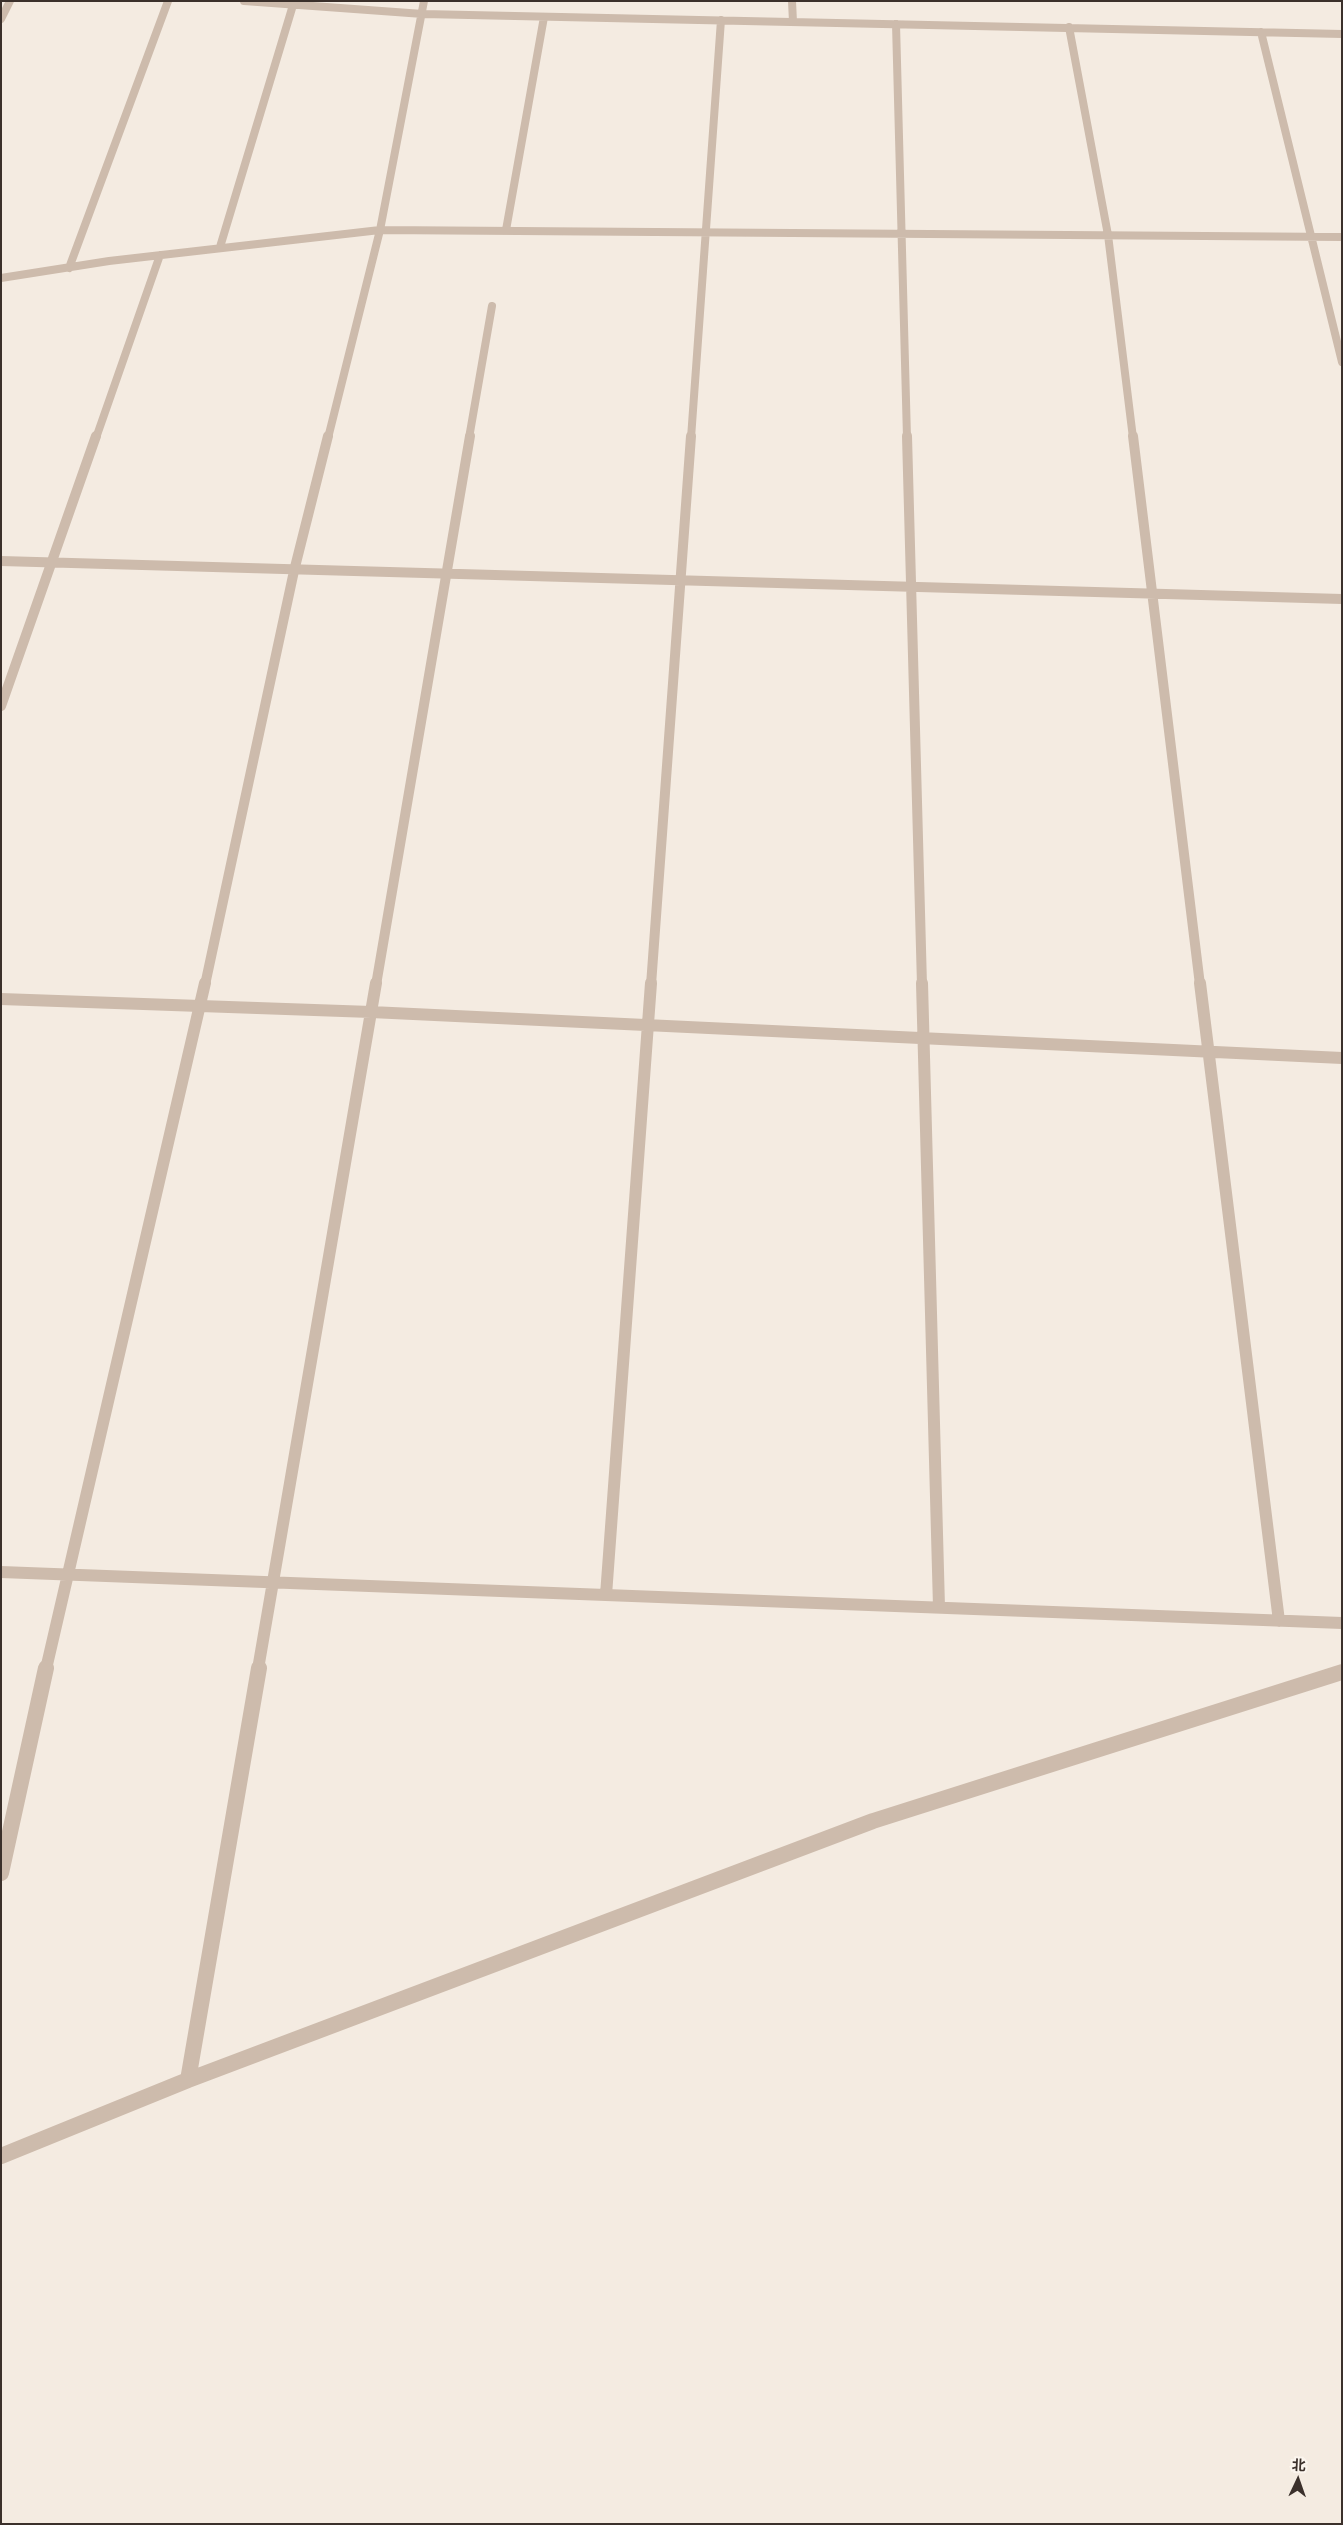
<!DOCTYPE html>
<html>
<head>
<meta charset="utf-8">
<style>
  body { margin:0 }
  #map { position:relative; width:1343px; height:2525px; overflow:hidden; background:#f4ebe1; font-family:Cabin,"Noto Sans SC",sans-serif }
  canvas { display:block }
  .frame { position:absolute; inset:0; border:2px solid #3b302b; pointer-events:none }
  .north { position:absolute; left:1273px; top:2455px; width:50px; height:50px; -webkit-text-stroke:4px #fbf5ee; paint-order:stroke; rotate:3deg; font-size:14px; font-weight:700; line-height:20px; text-align:center; color:#3b302b }
  .north::after { content:''; display:block; margin:auto; width:18px; height:22px; background:#3b302b; clip-path:polygon(50% 0,100% 100%,50% 72%,0 100%) }
</style>
</head>
<body>
<div id="map">
<canvas width="1343" height="2525"></canvas>
<div class="frame"></div>
<div class="north">北</div>
</div>
<script>
const context = document.querySelector('canvas').getContext('2d');
context.lineJoin = 'round';
function strokePath(path, color, width, dash) { context.strokeStyle = color; context.lineWidth = width; context.lineCap = dash ? 'butt' : 'round'; context.setLineDash(dash || []); context.stroke(path); }
strokePath(new Path2D(`
  M244,1L423,14L1342,34
  M792,1L793,22
  M1,19L10,1
  M896,24L907,438
  M1069,27L1108,235L1133,438
  M1261,32L1342,362
  M506,230L544,17
  M220,247L293,5
  M69,268L168,1
  M1,278L109,261L380,230L1342,237
  M96,438L160,255
  M328,438L380,230L424,1
  M469,438L492,306
  M691,438L721,20`), '#cdbbac', 8);
strokePath(new Path2D(`
  M907,436L922,985
  M1133,436L1200,985
  M1,561L1342,599
  M1,706L96,436
  M205,985L294,571L328,436
  M376,985L470,436
  M651,985L691,436`), '#cdbbac', 10);
strokePath(new Path2D(`
  M922,983L939,1607
  M1200,983L1279,1621
  M1,999L371,1012L1342,1058
  M1,1572L1342,1623
  M606,1595L651,983
  M46,1669L205,983
  M258,1669L376,983`), '#cdbbac', 12);
strokePath(new Path2D(`
  M1,1873L46,1668
  M188,2080L259,1668
  M1,2156L188,2080L873,1821L1342,1672`), '#cdbbac', 16);
</script>
</body>
</html>
